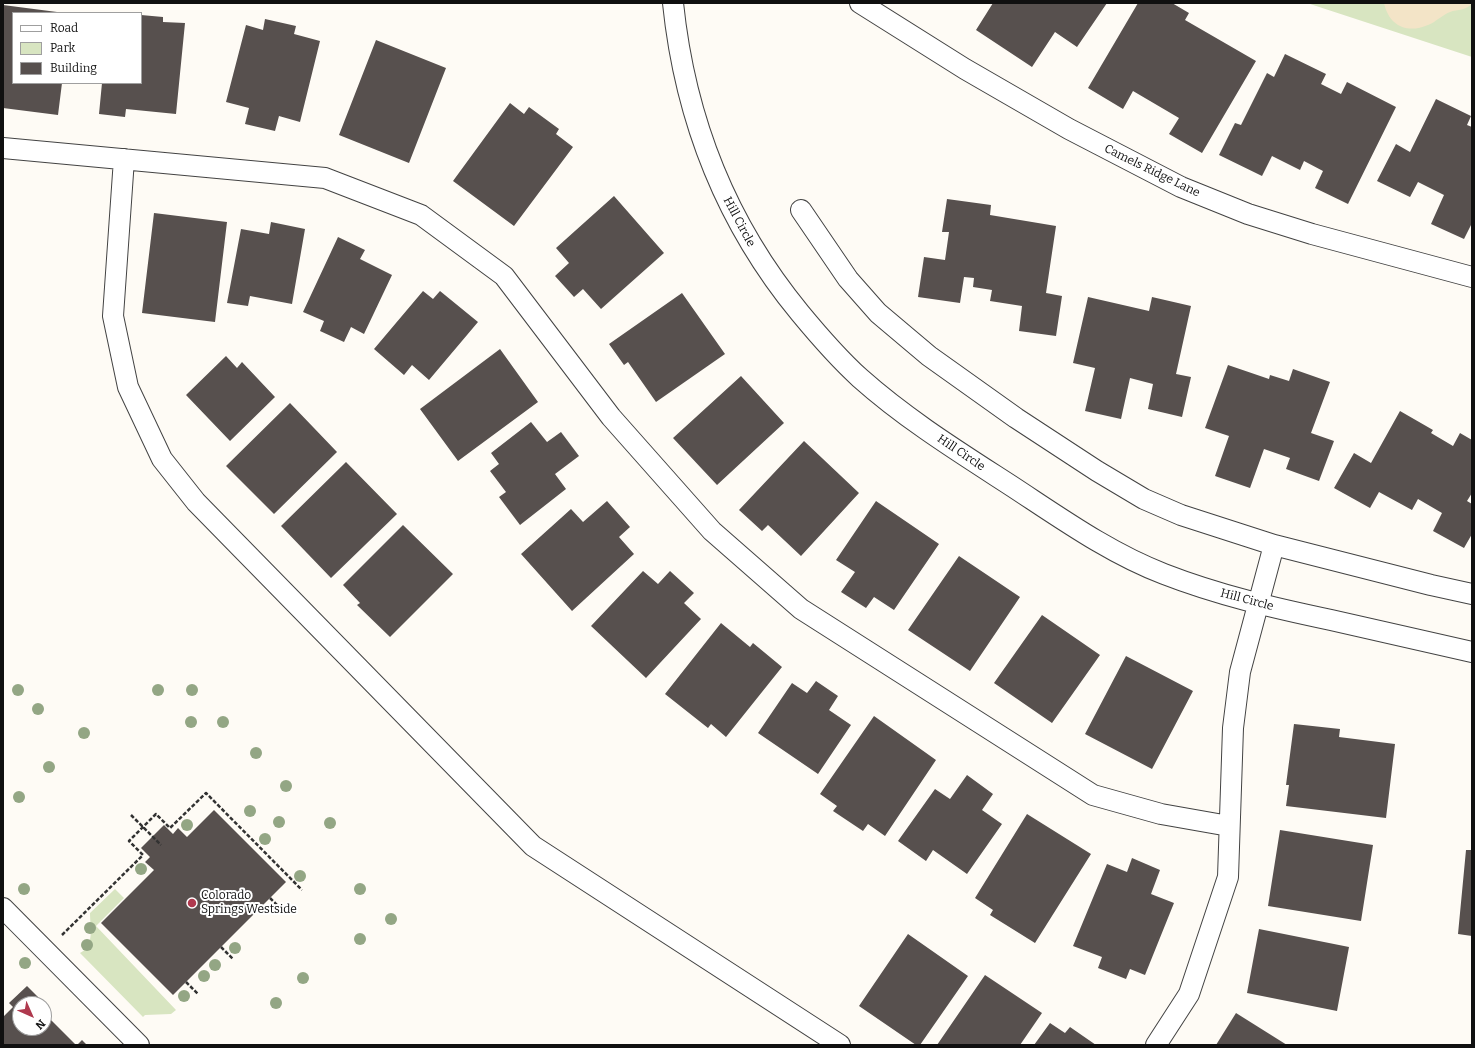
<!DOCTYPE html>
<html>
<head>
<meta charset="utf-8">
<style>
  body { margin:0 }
  #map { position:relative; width:1475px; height:1048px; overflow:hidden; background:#fefbf5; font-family:Bitter,serif }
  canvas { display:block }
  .frame { position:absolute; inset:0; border:4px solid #101010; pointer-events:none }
  .legend { position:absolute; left:12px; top:12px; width:130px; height:72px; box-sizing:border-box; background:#fff; border:1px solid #9f9f9f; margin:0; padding:5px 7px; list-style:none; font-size:12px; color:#101010 }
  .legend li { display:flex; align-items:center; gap:8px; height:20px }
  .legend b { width:20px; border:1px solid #9f9f9f }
  .north { position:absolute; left:12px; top:996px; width:40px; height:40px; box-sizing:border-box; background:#fff; border:1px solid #9f9f9f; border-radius:50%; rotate:135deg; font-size:11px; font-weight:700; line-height:16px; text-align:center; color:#101010 }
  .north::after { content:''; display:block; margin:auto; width:14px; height:18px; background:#af394e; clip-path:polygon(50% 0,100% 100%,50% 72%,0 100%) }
</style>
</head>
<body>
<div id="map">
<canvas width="1475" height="1048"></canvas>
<div class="frame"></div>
<ul class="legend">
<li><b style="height:5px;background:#fff"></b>Road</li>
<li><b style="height:11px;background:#d8e5c1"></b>Park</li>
<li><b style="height:11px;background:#57504e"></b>Building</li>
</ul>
<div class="north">N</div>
</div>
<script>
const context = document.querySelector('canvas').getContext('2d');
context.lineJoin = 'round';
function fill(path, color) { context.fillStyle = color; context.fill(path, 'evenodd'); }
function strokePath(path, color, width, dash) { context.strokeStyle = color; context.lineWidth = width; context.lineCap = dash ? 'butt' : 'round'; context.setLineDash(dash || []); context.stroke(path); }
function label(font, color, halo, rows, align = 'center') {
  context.font = font + ' Bitter,serif'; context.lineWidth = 4; context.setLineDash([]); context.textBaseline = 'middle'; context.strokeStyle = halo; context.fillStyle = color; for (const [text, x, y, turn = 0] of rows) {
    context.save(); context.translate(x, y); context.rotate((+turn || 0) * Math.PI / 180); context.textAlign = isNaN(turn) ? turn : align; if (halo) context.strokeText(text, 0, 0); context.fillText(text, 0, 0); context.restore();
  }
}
fill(new Path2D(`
  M1307,3H1472V57Z
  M115,889L124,898L96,926L176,1010L171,1014L145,1015L143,1017L80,953C95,946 90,927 90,913Z`), '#d8e5c1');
fill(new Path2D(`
  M1384,3H1472C1467,11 1457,9 1450,12C1442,15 1436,22 1428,25C1407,34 1389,26 1384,3Z`), '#f3e4c7');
fill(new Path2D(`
  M993,3H1107L1077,47L1055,32L1032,67L976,30Z
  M1138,3H1172L1189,13L1185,20L1256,61L1202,153L1169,134L1179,118L1133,91L1123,109L1088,88Z
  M3,5L57,12L13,13V83H62L58,115L3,108Z
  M141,15L163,17V22L185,23L176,114L126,109L125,117L99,114L102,83H141Z
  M265,19L296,26L294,34L320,41L300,122L279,116L275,131L245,124L249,108L226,102L246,25L263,30Z
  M376,40L446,68L409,163L339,135Z
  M1285,54L1326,74L1321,84L1341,94L1347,82L1396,107L1348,204L1315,188L1323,171L1304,161L1300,170L1272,156L1262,176L1219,155L1235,123L1241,125L1267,73L1274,77Z
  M1436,99L1471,116L1467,125L1472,127V223L1464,239L1431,224L1444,195L1418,182L1410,197L1377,181L1396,144L1410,152Z
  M510,103L524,114L529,107L559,129L556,134L573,147L514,226L453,181Z
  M614,196L664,253L601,309L583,289L574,297L555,276L569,263L556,248Z
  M947,199L991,205L990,215L1056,226L1046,293L1062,296L1056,336L1019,331L1022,306L990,301L992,290L973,287L974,278L964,277L960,303L918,297L924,257L945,260L949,232H942Z
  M154,213L227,222L215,322L142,313Z
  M271,222L305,229L292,304L250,296L248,306L227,303L241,229L269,234Z
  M338,237L365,250L360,259L392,275L364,334L351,327L344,342L320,331L324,321L303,312Z
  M423,291L433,299L440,291L478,322L429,380L412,365L404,375L374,349Z
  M682,293L725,354L656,402L628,362L624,365L609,344Z
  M1088,297L1149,311L1152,297L1191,306L1176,374L1191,377L1182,417L1148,409L1153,384L1130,378L1121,419L1085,411L1095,368L1073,363Z
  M500,349L538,402L458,461L420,409Z
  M226,356L237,368L242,362L275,397L230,441L186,395Z
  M1228,365L1269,379L1270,375L1289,381L1293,369L1330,382L1311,433L1334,441L1319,481L1286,469L1290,458L1264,449L1250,488L1215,476L1229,436L1205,428Z
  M741,376L784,423L717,485L673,438Z
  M290,403L337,452L274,514L226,466Z
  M1400,411L1433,430L1431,433L1453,446L1460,433L1472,440V493L1467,501L1472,504V534L1464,548L1433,531L1442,513L1418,499L1412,510L1379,492L1370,508L1334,488L1354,453L1371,463Z
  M531,422L547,442L561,432L579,456L555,474L566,489L520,525L499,497L506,492L490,471L499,464L491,453Z
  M804,441L859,493L801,556L768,525L762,531L739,510Z
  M346,462L397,514L331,578L281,526Z
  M607,501L630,527L619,537L634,554L572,611L521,554L571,509L583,522Z
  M876,501L939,544L894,610L874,597L866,608L841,592L855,572L836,560Z
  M403,525L453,574L390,637L357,605L360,603L343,585Z
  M959,556L1020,597L970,671L908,630Z
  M643,571L658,584L670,571L694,593L684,603L701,619L646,678L591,626Z
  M1042,615L1100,655L1052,723L994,683Z
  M721,623L750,647L753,643L782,667L726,737L711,724L708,728L665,694Z
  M1126,656L1193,691L1152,769L1085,734Z
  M816,681L838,696L829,710L851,725L818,774L758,733L792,683L807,693Z
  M874,716L936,760L885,836L868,824L863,831L833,811L837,806L820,794Z
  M1294,724L1340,729L1339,737L1395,744L1386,818L1286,806L1289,785H1286Z
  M967,775L993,794L982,810L1002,824L967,874L933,850L926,861L898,841L935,789L950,799Z
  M214,810L286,882L173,995L101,923L154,870L145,862L150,857L141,848L164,825L173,834L178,828L187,837Z
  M1027,814L1091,854L1035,943L990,915L993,910L975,898Z
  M1280,830L1373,845L1361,921L1268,906Z
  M1466,850H1472V936L1458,934Z
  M1132,858L1160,870L1151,894L1174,903L1145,975L1130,969L1126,979L1098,968L1102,957L1073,946L1107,864L1127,872Z
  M1259,929L1349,947L1337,1011L1247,993Z
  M908,934L968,976L920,1045H916L859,1006Z
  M985,975L1042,1013L1020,1045H937Z
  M27,986L44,1003L20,1004V1028H44V1013L76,1045H3V1017L13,1007L9,1003Z
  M1236,1013L1287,1045H1216Z
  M1050,1023L1065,1033L1070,1027L1096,1045H1034Z
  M82,1040L87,1045H77Z`), '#57504e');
const minor = new Path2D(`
  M673,3C685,119 725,222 800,313C819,336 838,358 860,378C906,419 959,452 1010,485C1059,517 1109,553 1164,574C1218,595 1274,608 1331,620C1378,631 1425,641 1472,652
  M860,3L965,69L1069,129L1181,187L1248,214L1312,234L1472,277
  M3,148L325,178L421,215L504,276L611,417L712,531L801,609L1093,795L1161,814L1229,826
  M124,159L113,316L128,387L162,459L196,502L533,846L840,1045
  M801,210L848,279L878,313L929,356L1016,418L1097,471L1144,499L1181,515L1274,545L1431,585L1472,594
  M3,908L139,1045
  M1156,1045L1189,994L1228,877L1233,728L1240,672L1274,545`);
strokePath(minor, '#434343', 22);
strokePath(new Path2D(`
  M131,815L161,845
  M270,898L282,910
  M62,935L143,855L129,841L156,814L170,828L206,793L302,890
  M221,947L233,959
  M186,982L198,994`), '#323232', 2.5, [4, 2]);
strokePath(minor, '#fff', 20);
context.fillStyle = '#93a684';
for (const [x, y] of [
  [18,690],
  [158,690],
  [192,690],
  [38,709],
  [191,722],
  [223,722],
  [84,733],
  [256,753],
  [49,767],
  [286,786],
  [19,797],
  [250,811],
  [279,822],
  [330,823],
  [187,825],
  [265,839],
  [141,869],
  [300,876],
  [24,889],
  [360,889],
  [391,919],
  [90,928],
  [360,939],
  [87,945],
  [235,948],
  [25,963],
  [215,965],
  [204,976],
  [303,978],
  [184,996],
  [276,1003]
]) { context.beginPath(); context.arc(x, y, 6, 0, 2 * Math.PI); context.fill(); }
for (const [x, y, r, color] of [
  [192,903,5,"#af394e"]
]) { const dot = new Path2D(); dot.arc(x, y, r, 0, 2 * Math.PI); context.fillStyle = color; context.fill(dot); strokePath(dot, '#fff', 1.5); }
label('12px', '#101010', '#fff', [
  ["Camels Ridge Lane",1152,171,26],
  ["Hill Circle",739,222,62],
  ["Hill Circle",961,453,34],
  ["Hill Circle",1247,600,15]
]);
label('12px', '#101010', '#fff', [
  ["Colorado",201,896],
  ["Springs Westside",201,910]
], 'left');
</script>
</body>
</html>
